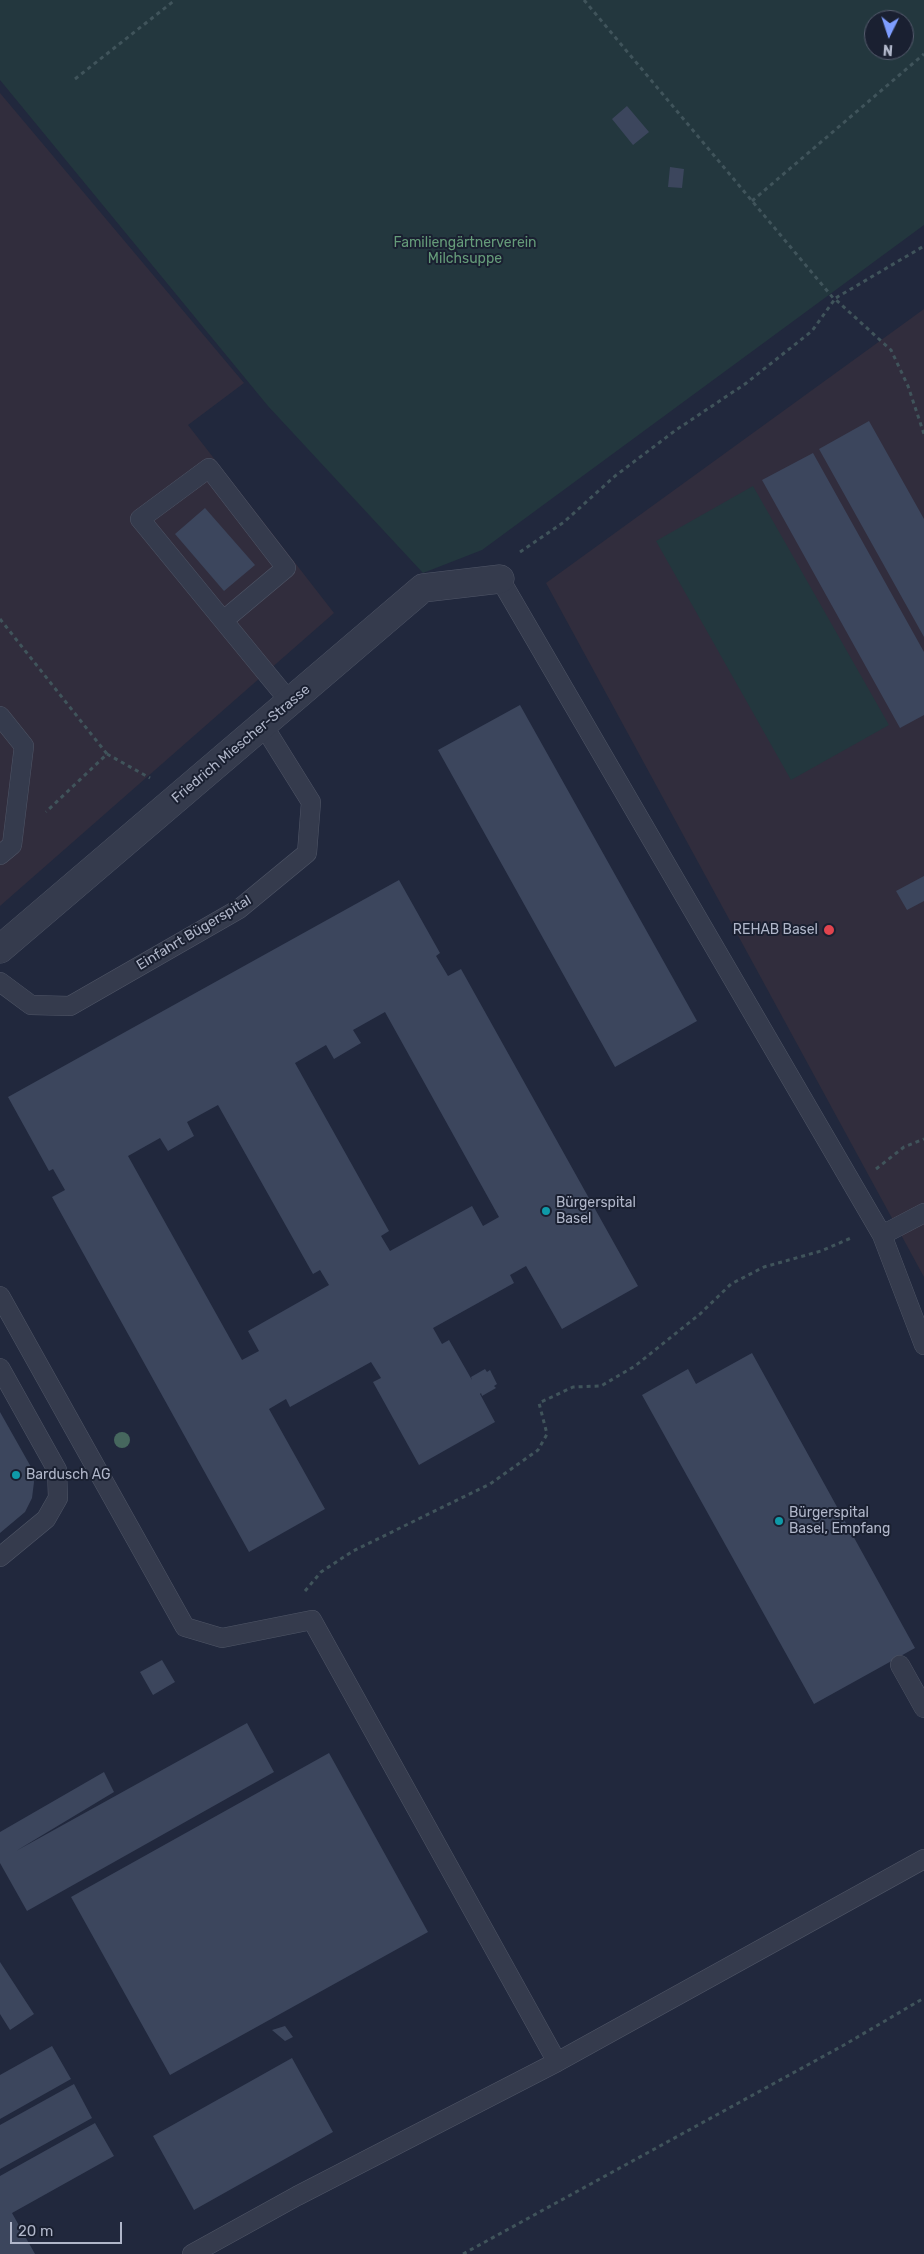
<!DOCTYPE html>
<html>
<head>
<meta charset="utf-8">
<style>
  body { margin:0 }
  #map { position:relative; width:924px; height:2254px; overflow:hidden; background:#21283d; font-family:Rubik,sans-serif }
  canvas { display:block }
  .north { position:absolute; left:864px; top:10px; width:50px; height:50px; box-sizing:border-box; background:#1a2031; border:1px solid #565c6e; border-radius:50%; rotate:184deg; font-size:14px; font-weight:700; line-height:20px; text-align:center; color:#b0b6c9 }
  .north::after { content:''; display:block; margin:auto; width:18px; height:22px; background:#7e9dff; clip-path:polygon(50% 0,100% 100%,50% 72%,0 100%) }
  .scale { position:absolute; left:10px; top:2222px; width:112px; height:22px; box-sizing:border-box; border:2px solid #b0b6c9; border-top:0; padding-left:6px; font-size:15px; line-height:18px; white-space:nowrap; color:#b0b6c9; -webkit-text-stroke:4px #1a2031; paint-order:stroke }
</style>
</head>
<body>
<div id="map">
<canvas width="924" height="2254"></canvas>
<div class="north">N</div>
<div class="scale">20 m</div>
</div>
<script>
const context = document.querySelector('canvas').getContext('2d');
context.lineJoin = 'round';
function fill(path, color) { context.fillStyle = color; context.fill(path, 'evenodd'); }
function strokePath(path, color, width, dash) { context.strokeStyle = color; context.lineWidth = width; context.lineCap = dash ? 'butt' : 'round'; context.setLineDash(dash || []); context.stroke(path); }
function label(font, color, halo, rows, align = 'center') {
  context.font = font + ' Rubik,sans-serif'; context.lineWidth = 4; context.setLineDash([]); context.textBaseline = 'middle'; context.strokeStyle = halo; context.fillStyle = color; for (const [text, x, y, turn = 0] of rows) {
    context.save(); context.translate(x, y); context.rotate((+turn || 0) * Math.PI / 180); context.textAlign = isNaN(turn) ? turn : align; if (halo) context.strokeText(text, 0, 0); context.fillText(text, 0, 0); context.restore();
  }
}
fill(new Path2D(`
  M0,93L244,383L188,425L334,613L0,906Z
  M924,309V1277L546,583Z`), '#312d3d');
fill(new Path2D(`
  M0,0H924V225L482,550L423,573L268,406L0,80ZM874,20H904V50H874Z
  M753,486L889,725L791,780L656,541Z`), '#23373e');
fill(new Path2D(`
  M627,106L649,132L633,145L612,119Z
  M670,167L684,169L682,188L668,187Z
  M869,421L924,519V637L819,449Z
  M813,453L924,652V715L900,728L762,480Z
  M205,508L255,565L224,591L175,534Z
  M520,705L697,1021L615,1067L438,750Z
  M924,876V901L907,910L896,891Z
  M399,880L440,953L436,956L448,976L461,969L638,1286L562,1329L526,1266L510,1275L514,1283L433,1328L442,1344L449,1340L472,1380L471,1377L485,1369L487,1372L490,1370L497,1384L494,1386L496,1388L482,1396L481,1393L480,1394L495,1422L419,1465L373,1382L381,1378L371,1362L290,1407L286,1399L269,1409L325,1509L249,1552L52,1197L65,1190L53,1169L49,1171L8,1097ZM385,1012L499,1217L483,1226L472,1206L390,1251L381,1236L389,1231L295,1063L326,1045L334,1059L361,1043L353,1030ZM218,1105L313,1274L320,1270L329,1285L248,1331L259,1351L242,1360L128,1156L160,1138L168,1151L194,1136L187,1122Z
  M752,1353L915,1648L814,1704L642,1395L688,1369L696,1384Z
  M0,1412L31,1467L34,1482L32,1498L25,1512L0,1533Z
  M162,1660L175,1682L153,1695L140,1672Z
  M247,1723L274,1772L27,1911L0,1863V1832L104,1772L114,1792L16,1851Z
  M329,1753L428,1932L170,2075L71,1897Z
  M0,1962L34,2014L10,2030L0,2014Z
  M285,2026L293,2037L285,2041L272,2030Z
  M52,2046L71,2079L0,2119V2075Z
  M292,2058L333,2132L194,2210L153,2136Z
  M74,2084L92,2118L0,2169V2125Z
  M95,2123L114,2156L12,2213L35,2254H0V2176Z`), '#3c465d');
const lane = new Path2D(`
  M500,579L882,1235L924,1345
  M224,620L286,568L209,468L140,519L290,702
  M0,716L24,746L12,845L0,855
  M0,982L31,1005L70,1006L239,909L307,853L311,802L263,725
  M882,1235L924,1213
  M0,1296L185,1627L222,1638L312,1620L557,2062L924,1859
  M0,1368L57,1470L58,1498L46,1519L0,1557
  M900,1665L924,1708
  M192,2254L297,2196L557,2062`);
const street = new Path2D(`
  M0,949L423,588L500,579`);
strokePath(lane, '#505667', 20);
strokePath(street, '#505667', 29);
strokePath(new Path2D(`
  M584,0L834,299L924,246
  M75,79L175,0
  M752,201L924,54
  M520,552L564,522L615,476L676,430L745,384L812,331L835,299L891,350L908,386L924,434
  M0,619L107,754L46,812
  M107,754L150,778
  M876,1169L904,1147L924,1139
  M305,1591L321,1572L353,1551L490,1484L538,1450L547,1434L539,1403L573,1387L601,1386L635,1366L700,1314L731,1284L764,1267L821,1251L851,1238
  M463,2254L844,2045L924,1998`), '#40545b', 3, [4, 4]);
strokePath(lane, '#353b4d', 19);
strokePath(street, '#353b4d', 28);
context.fillStyle = '#46675e';
for (const [x, y] of [
  [122,1440]
]) { context.beginPath(); context.arc(x, y, 8, 0, 2 * Math.PI); context.fill(); }
for (const [x, y, r, color] of [
  [829,930,6,"#e0444e"],
  [546,1211,5,"#0f9aa8"],
  [16,1475,5,"#0f9aa8"],
  [779,1521,5,"#0f9aa8"]
]) { const dot = new Path2D(); dot.arc(x, y, r, 0, 2 * Math.PI); context.fillStyle = color; context.fill(dot); strokePath(dot, '#1a2031', 2); }
label('14px', '#659b79', '#1a2031', [
  ["Familiengärtnerverein",465,243],
  ["Milchsuppe",465,259]
]);
label('14px', '#b0b6c9', '#1a2031', [
  ["Friedrich Miescher-Strasse",241,744,-40],
  ["Einfahrt Bügerspital",194,933,-31]
]);
label('14px', '#b0b6c9', '#1a2031', [
  ["REHAB Basel",818,930,"right"],
  ["Bürgerspital",556,1203],
  ["Basel",556,1219],
  ["Bardusch AG",26,1475],
  ["Bürgerspital",789,1513],
  ["Basel, Empfang",789,1529]
], 'left');
</script>
</body>
</html>
